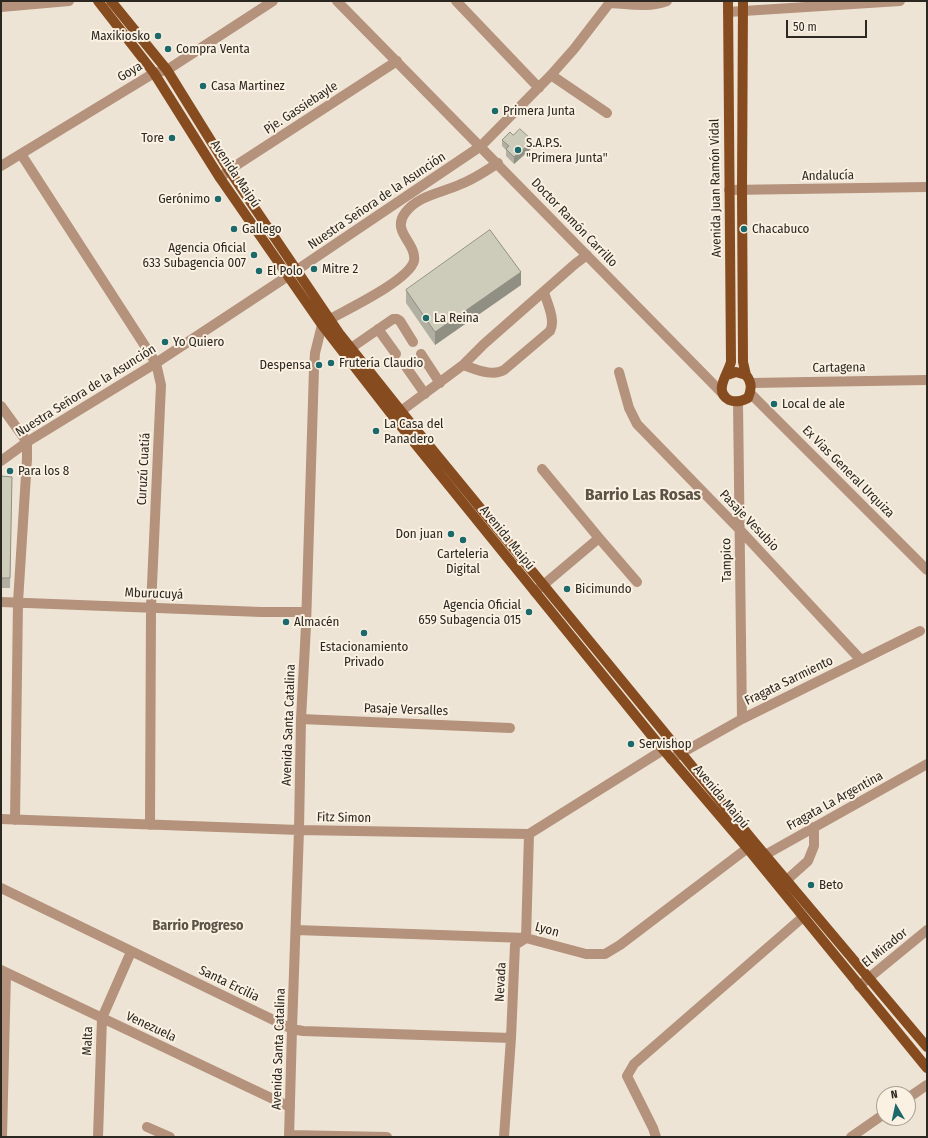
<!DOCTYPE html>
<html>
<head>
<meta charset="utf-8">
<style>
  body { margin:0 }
  #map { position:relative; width:928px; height:1138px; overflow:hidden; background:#eee4d5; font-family:"Fira Sans Condensed",sans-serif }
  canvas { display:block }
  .frame { position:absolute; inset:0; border:2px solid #2b2822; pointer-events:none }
  .north { position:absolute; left:876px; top:1086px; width:40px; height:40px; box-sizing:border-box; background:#fbf1e2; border:1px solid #a8a195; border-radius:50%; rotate:351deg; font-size:11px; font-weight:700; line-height:16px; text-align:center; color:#2b2822 }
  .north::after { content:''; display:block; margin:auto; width:14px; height:18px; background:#1b696a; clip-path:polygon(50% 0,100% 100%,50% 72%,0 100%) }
  .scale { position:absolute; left:786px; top:20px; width:81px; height:18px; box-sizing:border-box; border:2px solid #2b2822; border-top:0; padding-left:5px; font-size:12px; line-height:14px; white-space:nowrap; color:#2b2822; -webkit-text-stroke:3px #fbf1e2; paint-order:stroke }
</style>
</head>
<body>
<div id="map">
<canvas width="928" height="1138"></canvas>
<div class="frame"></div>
<div class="north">N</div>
<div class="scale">50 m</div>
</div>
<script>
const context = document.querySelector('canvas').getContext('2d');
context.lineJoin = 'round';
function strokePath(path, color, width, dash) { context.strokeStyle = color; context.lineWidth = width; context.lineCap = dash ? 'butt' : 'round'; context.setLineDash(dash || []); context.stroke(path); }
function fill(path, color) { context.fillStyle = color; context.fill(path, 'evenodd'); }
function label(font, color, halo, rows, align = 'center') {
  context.font = font + ' "Fira Sans Condensed",sans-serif'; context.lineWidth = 4; context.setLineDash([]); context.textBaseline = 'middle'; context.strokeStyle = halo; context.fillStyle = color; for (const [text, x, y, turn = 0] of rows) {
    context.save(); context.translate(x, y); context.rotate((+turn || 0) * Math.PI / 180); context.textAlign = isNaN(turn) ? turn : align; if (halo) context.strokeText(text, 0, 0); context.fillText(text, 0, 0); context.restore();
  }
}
strokePath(new Path2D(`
  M337,1L724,395
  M456,1L539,88
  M610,3C628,4 649,8 667,1
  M1,7L69,1
  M728,12L900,1
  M551,75L607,113
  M21,154L156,363L161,385L151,607L150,825
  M1,166L154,73L167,70L273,1
  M220,178L229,170L397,61
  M729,190L927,187
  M378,329L396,354
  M351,348L393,319H397L400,321L413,342
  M421,354L440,383
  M404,364L425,394
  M463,365C476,369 492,377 504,370L550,331C556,320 547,303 544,292
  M619,372L629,408L637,424L740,530L861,660
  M751,383L927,380
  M750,393L927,570
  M738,402L742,719
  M1,406L27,442V459L18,602L15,820
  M401,411L463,365L484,344L575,264L587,255
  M1,461L27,442L156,363L288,276L481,146L551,75L574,49L611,1
  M542,469L599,538L637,582
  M535,592L599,538
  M1,602L261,612H306
  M301,719L510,728
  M671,759L742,719L920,631
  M1,819L299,830L529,834L663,750
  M759,860L765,855L927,764
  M780,886L808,861L814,846V827
  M1,888L292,1029L303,1031L511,1038
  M296,930L526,938L586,954H605L620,945L753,844
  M1,970L290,1107
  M859,986L927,930
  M908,1098L927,1085
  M147,1127L170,1137
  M289,1135L387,1137
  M2,1137L6,973
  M98,1137L102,1018L131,952
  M289,1137L292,1029L299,830L301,719L306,626L314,369L315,353L322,325L330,319C348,309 409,280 414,261C417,243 391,232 405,213C418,195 442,193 461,184C474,179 486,171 498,163
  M504,1137L511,1038L515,945L526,938L529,834
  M656,1137L653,1128L627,1076L634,1064L803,917
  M851,1137L884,1114`), '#b4927c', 10);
strokePath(new Path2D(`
  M98,1L154,73L220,178L322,325L395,419L656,741L748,849L927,1068
  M111,1L167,70L229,170L339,333L409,421L755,843L927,1047
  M743,1L742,190L743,362L746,375
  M727,375L736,372L746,375C752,382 752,389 748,398C742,401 736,403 729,400C713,391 728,374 731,362L728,1`), '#864c1f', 10);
fill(new Path2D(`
  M513,135L533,147L514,164L506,156V150L502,146V140Z
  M521,285L435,345L406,303V290Z
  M1,476L12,477L10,588H1Z`), '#b0afa1');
fill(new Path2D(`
  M533,141V147L514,164V157Z
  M521,272V285L435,345V332Z`), '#908f83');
const building = new Path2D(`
  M520,129L533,141L514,157L506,149L509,146L502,140L510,132L513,135Z
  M490,230L521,272L435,332L406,290Z
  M1,476L12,477L10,578H1Z`);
fill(building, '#cdccbb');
strokePath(building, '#908f83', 1);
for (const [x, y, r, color] of [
  [158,36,4,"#1b696a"],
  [168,49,4,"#1b696a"],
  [203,86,4,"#1b696a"],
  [495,111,4,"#1b696a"],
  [172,138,4,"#1b696a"],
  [518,150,4,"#1b696a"],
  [218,199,4,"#1b696a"],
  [234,229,4,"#1b696a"],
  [744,229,4,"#1b696a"],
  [254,255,4,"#1b696a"],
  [314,269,4,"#1b696a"],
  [259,271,4,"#1b696a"],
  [426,318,4,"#1b696a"],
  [165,342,4,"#1b696a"],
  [331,363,4,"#1b696a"],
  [319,365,4,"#1b696a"],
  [774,404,4,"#1b696a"],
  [376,431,4,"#1b696a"],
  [10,471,4,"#1b696a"],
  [451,534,4,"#1b696a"],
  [463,540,4,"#1b696a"],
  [567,589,4,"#1b696a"],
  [529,612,4,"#1b696a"],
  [286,622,4,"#1b696a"],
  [364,633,4,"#1b696a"],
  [631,744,4,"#1b696a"],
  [811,885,4,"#1b696a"]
]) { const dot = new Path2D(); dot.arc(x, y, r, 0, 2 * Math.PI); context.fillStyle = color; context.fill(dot); strokePath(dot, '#fbf1e2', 1.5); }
label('13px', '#2b2822', '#fbf1e2', [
  ["Maxikiosko",150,36,"right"],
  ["Compra Venta",176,49],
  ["Casa Martinez",211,86],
  ["Primera Junta",503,111],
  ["Tore",164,138,"right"],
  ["S.A.P.S.",526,143],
  ["\"Primera Junta\"",526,158],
  ["Gerónimo",210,199,"right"],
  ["Gallego",242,229],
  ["Chacabuco",752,229],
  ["Agencia Oficial",246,248,"right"],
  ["633 Subagencia 007",246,263,"right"],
  ["Mitre 2",322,269],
  ["El Polo",267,271],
  ["La Reina",434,318],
  ["Yo Quiero",173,342],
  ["Frutería Claudio",339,363],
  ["Despensa",311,365,"right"],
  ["Local de ale",782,404],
  ["La Casa del",384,424],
  ["Panadero",384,439],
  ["Para los 8",18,471],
  ["Don juan",443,534,"right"],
  ["Carteleria",463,554,"center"],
  ["Digital",463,569,"center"],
  ["Bicimundo",575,589],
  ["Agencia Oficial",521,605,"right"],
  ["659 Subagencia 015",521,620,"right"],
  ["Almacén",294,622],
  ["Estacionamiento",364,647,"center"],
  ["Privado",364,662,"center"],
  ["Servishop",639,744],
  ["Beto",819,885]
], 'left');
label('13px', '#2b2822', '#fbf1e2', [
  ["Goya",130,72,-31],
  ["Pje. Gassiebayle",301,108,-33],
  ["Avenida Maipú",235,174,56],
  ["Andalucía",828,176,-1],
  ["Avenida Juan Ramón Vidal",716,188,-91],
  ["Nuestra Señora de la Asunción",377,201,-34],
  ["Doctor Ramón Carrillo",574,223,46],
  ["Cartagena",839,368,-1],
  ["Nuestra Señora de la Asunción",86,391,-32],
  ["Curuzú Cuatiá",144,469,-87],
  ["Ex Vias General Urquiza",848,472,45],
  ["Pasaje Vesubio",749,521,46],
  ["Avenida Maipú",507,538,51],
  ["Tampico",727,560,-91],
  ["Mburucuyá",154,594,2],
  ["Fragata Sarmiento",789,681,-26],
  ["Pasaje Versalles",406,710,2],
  ["Avenida Santa Catalina",289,725,-88],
  ["Avenida Maipú",721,797,50],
  ["Fragata La Argentina",835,801,-29],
  ["Fitz Simon",344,818,1],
  ["Lyon",547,930,15],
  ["El Mirador",885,948,-39],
  ["Nevada",501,982,-87],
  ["Santa Ercilia",229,984,26],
  ["Venezuela",151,1027,25],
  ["Malta",88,1041,-88],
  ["Avenida Santa Catalina",279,1049,-88]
]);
label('bold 14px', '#5b5346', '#fbf1e2', [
  ["Barrio Progreso",198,926]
]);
label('bold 17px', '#5b5346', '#fbf1e2', [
  ["Barrio Las Rosas",643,495]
]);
</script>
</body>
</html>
